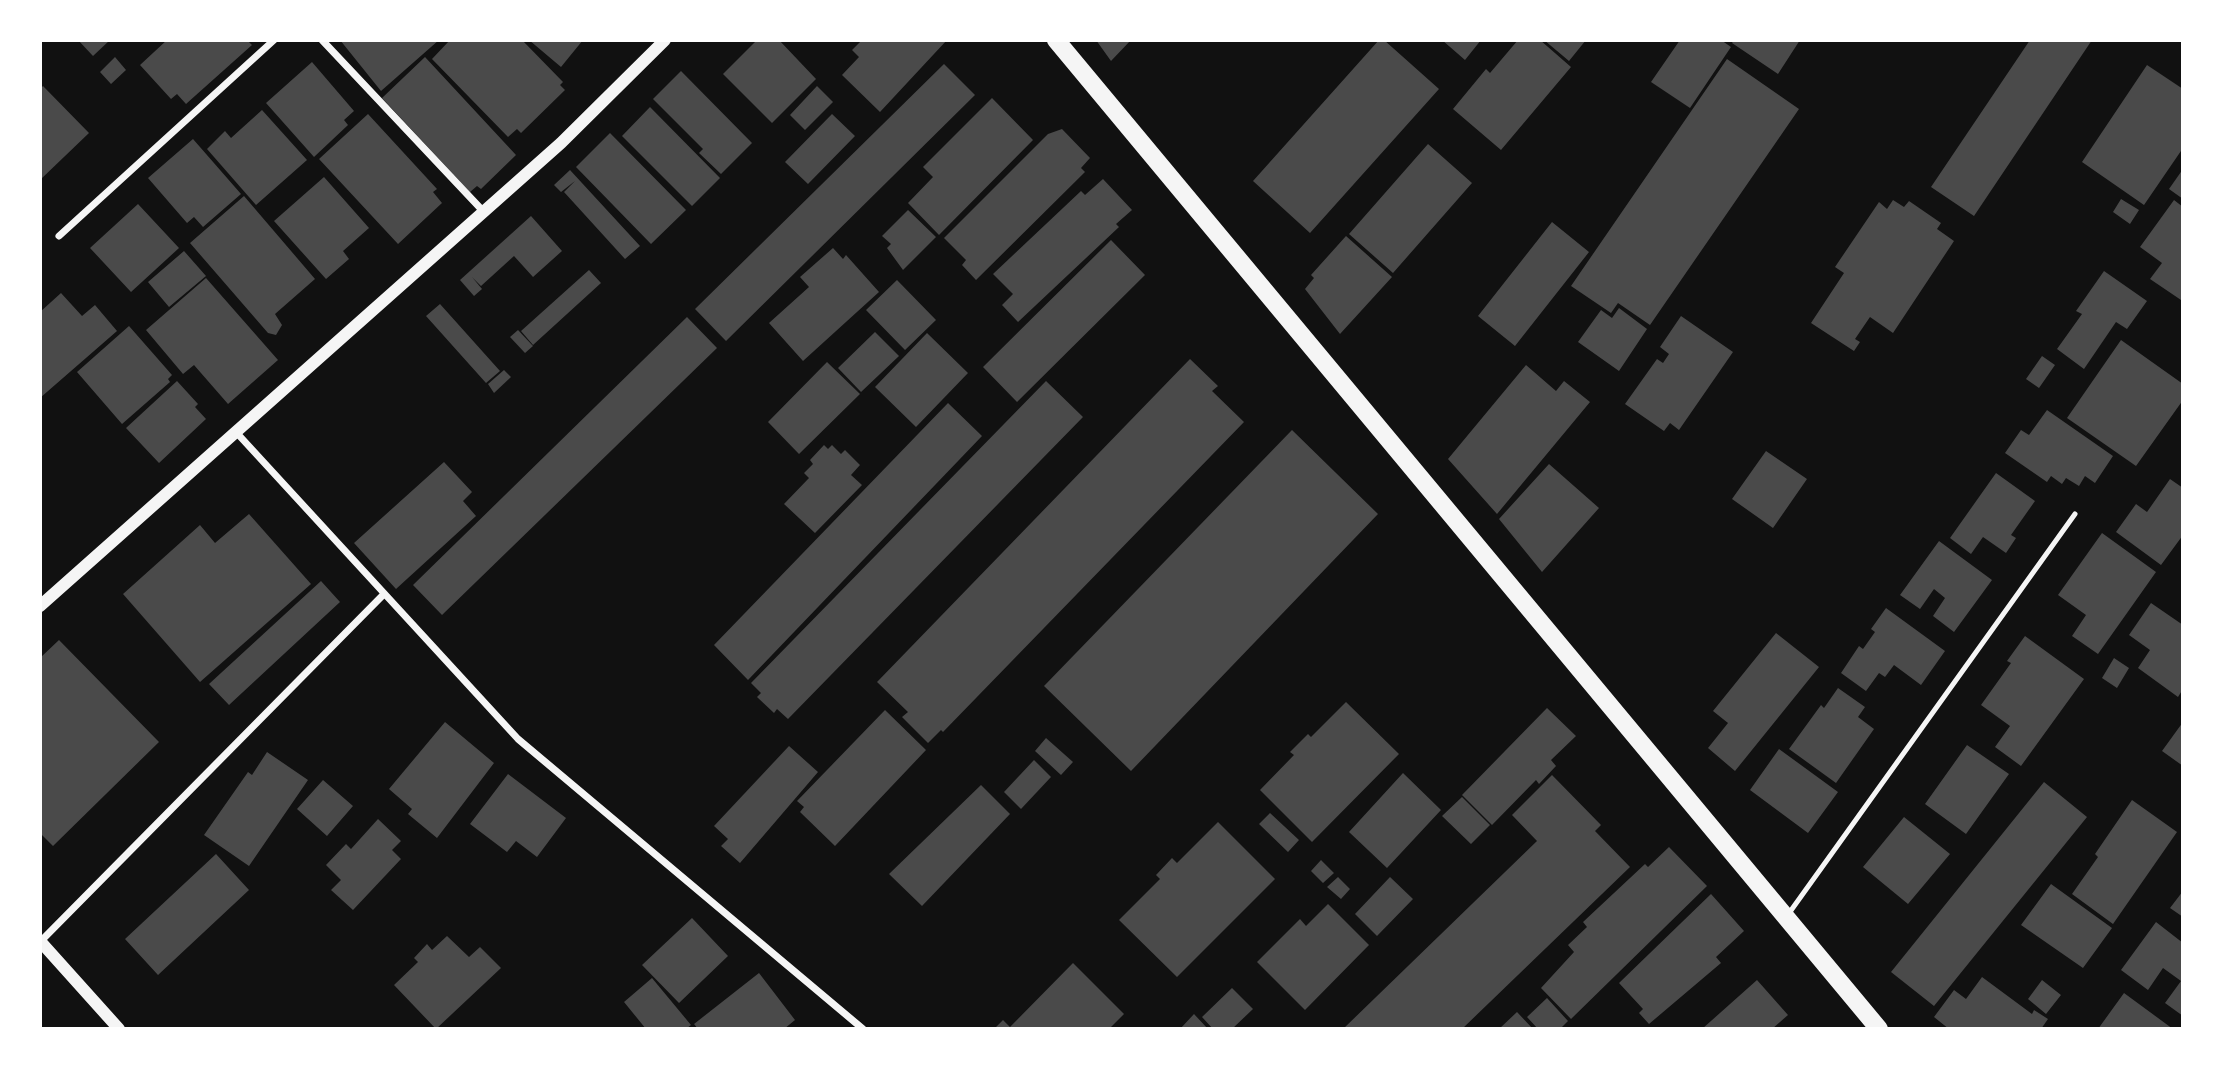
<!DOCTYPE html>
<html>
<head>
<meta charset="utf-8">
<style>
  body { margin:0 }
  #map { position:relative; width:2223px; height:1069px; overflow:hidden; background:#111; font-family:"Source Serif 4",serif }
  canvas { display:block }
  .frame { position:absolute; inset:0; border:42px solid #fff; pointer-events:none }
</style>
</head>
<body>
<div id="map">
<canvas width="2223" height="1069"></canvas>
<div class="frame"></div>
</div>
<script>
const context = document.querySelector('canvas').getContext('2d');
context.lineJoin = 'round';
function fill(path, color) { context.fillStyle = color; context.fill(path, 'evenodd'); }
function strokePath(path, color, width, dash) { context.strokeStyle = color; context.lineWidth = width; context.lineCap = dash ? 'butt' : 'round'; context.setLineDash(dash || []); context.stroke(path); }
fill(new Path2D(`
  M78,40H110L93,56Z
  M167,40H247L252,45L186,104L177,94L171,99L140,65Z
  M340,40H439L381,91Z
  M450,40H522L563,82L560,85L565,90L521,133L517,129L508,137L432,59Z
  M529,40H583L561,67Z
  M757,40H779L816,79L772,123L723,74Z
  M862,40H947L880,112L842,75L859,57L852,50Z
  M1096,40H1131L1111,61Z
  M1379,40H1384L1439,89L1310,233L1253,181Z
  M1442,40H1481L1465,60Z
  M1518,40H1540L1571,67L1501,150L1453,109L1486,69L1490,73Z
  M1544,40H1586L1569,61Z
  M1680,40H1721L1731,47L1690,108L1651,82Z
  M1734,40H1800L1778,74L1732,43Z
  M2030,40H2092L1974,216L1931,187Z
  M115,57L126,70L111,84L100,72Z
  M425,57L516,155L481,189L477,186L470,192L382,98Z
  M1727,59L1799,109L1650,325L1618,303L1611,313L1571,286Z
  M312,62L354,111L344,120L348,125L314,157L266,103Z
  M944,64L975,95L726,341L695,309Z
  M2147,65L2183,89V148L2144,205L2082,162Z
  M681,71L752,143L721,174L699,153L703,149L653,99Z
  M43,86L89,133L40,180V89Z
  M817,86L833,102L805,130L790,115Z
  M992,98L1033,140L939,235L908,203L933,177L923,167Z
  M650,107L720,178L692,206L622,136Z
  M262,110L307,160L256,205L207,149L225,131L231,138Z
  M368,114L437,189L433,192L442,203L398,244L319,159Z
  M832,114L855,136L808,184L785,162Z
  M1062,129L1090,158L1081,168L1085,172L976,280L962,265L966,260L944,238L1048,134Z
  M610,133L686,210L651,244L576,167Z
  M193,139L241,194L203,227L194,217L187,223L148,178Z
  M1428,144L1472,183L1393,273L1349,234Z
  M2183,169V199L2169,189Z
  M570,170L640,246L625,259L564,192L575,181L561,192L554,185Z
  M324,177L369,228L343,251L349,259L326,279L274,221Z
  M1103,179L1132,210L1116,224L1119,227L1018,322L1002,305L1013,294L993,274L1081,191L1085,195Z
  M244,196L315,279L275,314L282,325L276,335L268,333L190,243Z
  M2121,199L2139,210L2130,224L2113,212Z
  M1893,200L1904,207L1909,201L1941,223L1937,229L1954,241L1893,333L1870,317L1855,339L1860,342L1854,351L1811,323L1844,273L1835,267L1879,202L1887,209Z
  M2174,200L2183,207L2181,300L2150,279L2162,263L2140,247Z
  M138,204L179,248L131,292L90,248Z
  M908,210L936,237L903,270L887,248L891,244L882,236Z
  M531,216L562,251L533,277L514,256L481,286L472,277L482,289L474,296L460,280Z
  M1552,222L1589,252L1515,346L1478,316Z
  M1346,236L1392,277L1340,334L1305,289L1314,278L1311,275Z
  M1111,240L1145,275L1017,402L983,367Z
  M833,248L843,259L846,255L879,292L803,361L769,323L809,287L800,277Z
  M184,251L206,276L169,307L148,282Z
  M589,270L601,283L533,345L521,331Z
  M2104,271L2147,301L2127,329L2116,322L2084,369L2057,349L2082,314L2076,311Z
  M206,278L278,360L228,404L194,365L183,374L146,330Z
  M897,280L936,320L905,350L866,310Z
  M61,293L82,316L95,305L117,331L40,398V312Z
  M440,304L500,371L486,383L426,316Z
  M1619,308L1647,329L1619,371L1578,342L1601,310L1612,318Z
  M1681,316L1733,352L1679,430L1670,423L1664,431L1625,404L1657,359L1663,363L1669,354L1660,347Z
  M687,317L717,348L442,615L413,585Z
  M129,326L172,375L168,379L170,382L122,424L77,372Z
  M518,330L533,346L525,353L510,337Z
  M875,332L899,356L861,392L838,368Z
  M927,333L968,373L916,427L875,387Z
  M2121,340L2183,384V400L2136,466L2067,418Z
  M2042,356L2055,365L2039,388L2026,379Z
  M1190,359L1218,386L1212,391L1244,422L943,732L941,730L928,743L902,717L908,712L877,682Z
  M827,362L860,394L799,454L768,422Z
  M1526,365L1556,391L1564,381L1590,402L1497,514L1448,459Z
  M504,370L511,377L494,393L488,384Z
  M177,381L198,404L195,407L206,419L159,463L126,428Z
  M1046,381L1083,417L788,719L777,709L774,713L757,697L761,693L751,683Z
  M948,403L982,436L748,680L714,645Z
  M2047,410L2113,456L2095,483L2085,476L2079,486L2066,478L2062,484L2051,476L2047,482L2005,453L2021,430L2029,435Z
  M1292,430L1378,514L1131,771L1044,686Z
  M824,445L828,449L832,445L841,454L845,450L860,465L851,475L862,485L815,533L784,504L809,478L804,473L813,464L810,460Z
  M1766,451L1807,479L1773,528L1732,499Z
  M444,462L472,492L463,501L476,516L396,589L354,543Z
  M1549,464L1599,508L1542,572L1499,519Z
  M1996,473L2035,501L2011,535L2016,538L2006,553L1983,537L1971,554L1950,538Z
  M2170,479L2183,488V535L2161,565L2116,532L2136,504L2147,512Z
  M249,514L311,584L200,682L123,594L200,525L215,543Z
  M2102,533L2156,572L2098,654L2072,636L2086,615L2058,595Z
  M1939,541L1992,580L1954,632L1933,616L1945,598L1934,589L1920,609L1900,595Z
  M321,581L340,602L229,705L209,684Z
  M2151,603L2183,625V689L2178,697L2138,668L2150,650L2129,635Z
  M1886,608L1945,651L1921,685L1894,665L1885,677L1879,673L1866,691L1841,673L1859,646L1863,649L1875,632L1871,629Z
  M1776,633L1819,667L1735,771L1708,748L1728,723L1713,711Z
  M2025,636L2084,679L2021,766L1995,747L2010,726L1981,705L2011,663L2007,661Z
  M59,640L159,742L53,846L40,833V658Z
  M2114,658L2129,668L2117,688L2102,678Z
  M1838,688L1865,707L1858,717L1874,729L1836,783L1789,749L1821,705L1824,708Z
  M1346,702L1399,754L1312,842L1260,790L1294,755L1290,752L1308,734L1311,737Z
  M1547,708L1576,736L1551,760L1556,766L1539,784L1536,780L1492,825L1462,795Z
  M885,710L926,750L835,846L800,812L804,807L797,801Z
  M445,722L494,763L437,838L408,814L412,809L389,789Z
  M2183,722V766L2162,751Z
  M1046,738L1073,762L1061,775L1035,751Z
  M1967,745L2009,774L1966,834L1925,804Z
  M789,746L818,772L740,863L721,846L728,839L714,826Z
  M1779,749L1838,792L1808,833L1750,790Z
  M267,752L308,780L249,866L204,835L248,772L252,775Z
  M1034,760L1051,777L1021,809L1004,792Z
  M1403,773L1441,810L1387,868L1349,832Z
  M508,774L566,818L537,857L516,841L507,852L470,824Z
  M1552,775L1601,825L1595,831L1630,867L1462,1029H1343L1537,841L1512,815Z
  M323,780L353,806L327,836L297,809Z
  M2044,782L2087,817L1934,1006L1891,972Z
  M981,785L1010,814L922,906L889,874Z
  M1462,797L1490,825L1471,844L1442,816Z
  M2132,800L2177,832L2113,924L2072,894L2098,857L2095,854Z
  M1270,813L1299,840L1288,852L1259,824Z
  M1904,817L1950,854L1908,904L1863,867Z
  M378,819L401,841L392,850L401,859L353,910L331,890L341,880L326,865L346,844L351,849Z
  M1218,822L1275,879L1177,977L1119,920L1160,879L1156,875L1172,858L1177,863Z
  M1669,847L1707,886L1571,1019L1541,988L1574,952L1568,945L1587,927L1583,922L1645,864L1648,867Z
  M216,854L249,890L158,975L125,939Z
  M1321,860L1334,873L1323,883L1311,871Z
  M1338,877L1350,889L1341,899L1327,887Z
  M1390,877L1413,899L1377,936L1355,914Z
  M2051,884L2112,928L2083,968L2021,925Z
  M2183,891V917L2170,908Z
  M1711,894L1744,931L1716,957L1721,963L1649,1024L1639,1013L1643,1009L1619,983Z
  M1328,904L1369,945L1305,1010L1257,962L1300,919L1306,926Z
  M692,918L728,956L679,1003L642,965Z
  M2156,922L2183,943V1016L2165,1003L2181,981L2163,968L2148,990L2121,970Z
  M447,936L469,957L480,947L501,968L436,1029L394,985L418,962L414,958L427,944L432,950Z
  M1073,963L1124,1014L1109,1029H994L1003,1020L1010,1027Z
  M759,973L795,1020L784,1029H698L694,1024Z
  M1982,977L2032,1014L2034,1010L2048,1019L2041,1029H1949L1934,1017L1954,990L1966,999Z
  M652,978L691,1025L686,1029H646L624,1002Z
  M1757,980L1788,1015L1772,1029H1702Z
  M2042,980L2061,995L2046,1014L2028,999Z
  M1232,988L1253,1009L1232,1029H1213L1202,1017Z
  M2124,993L2173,1029H2098Z
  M1547,998L1568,1021L1560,1029H1538L1527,1017Z
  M1517,1012L1533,1029H1499Z
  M1194,1014L1208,1029H1180Z`), '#4a4a4a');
strokePath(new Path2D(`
  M1787,916L2075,514`), '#f5f5f5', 5);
strokePath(new Path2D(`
  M322,40L483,211
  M59,236L274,40
  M235,431L518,739L863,1029
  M41,941L384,594`), '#f5f5f5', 7);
strokePath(new Path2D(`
  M40,606L561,143L665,40
  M40,941L119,1029`), '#f5f5f5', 12);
strokePath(new Path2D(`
  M1056,40L1879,1029`), '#f5f5f5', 18);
</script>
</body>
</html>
